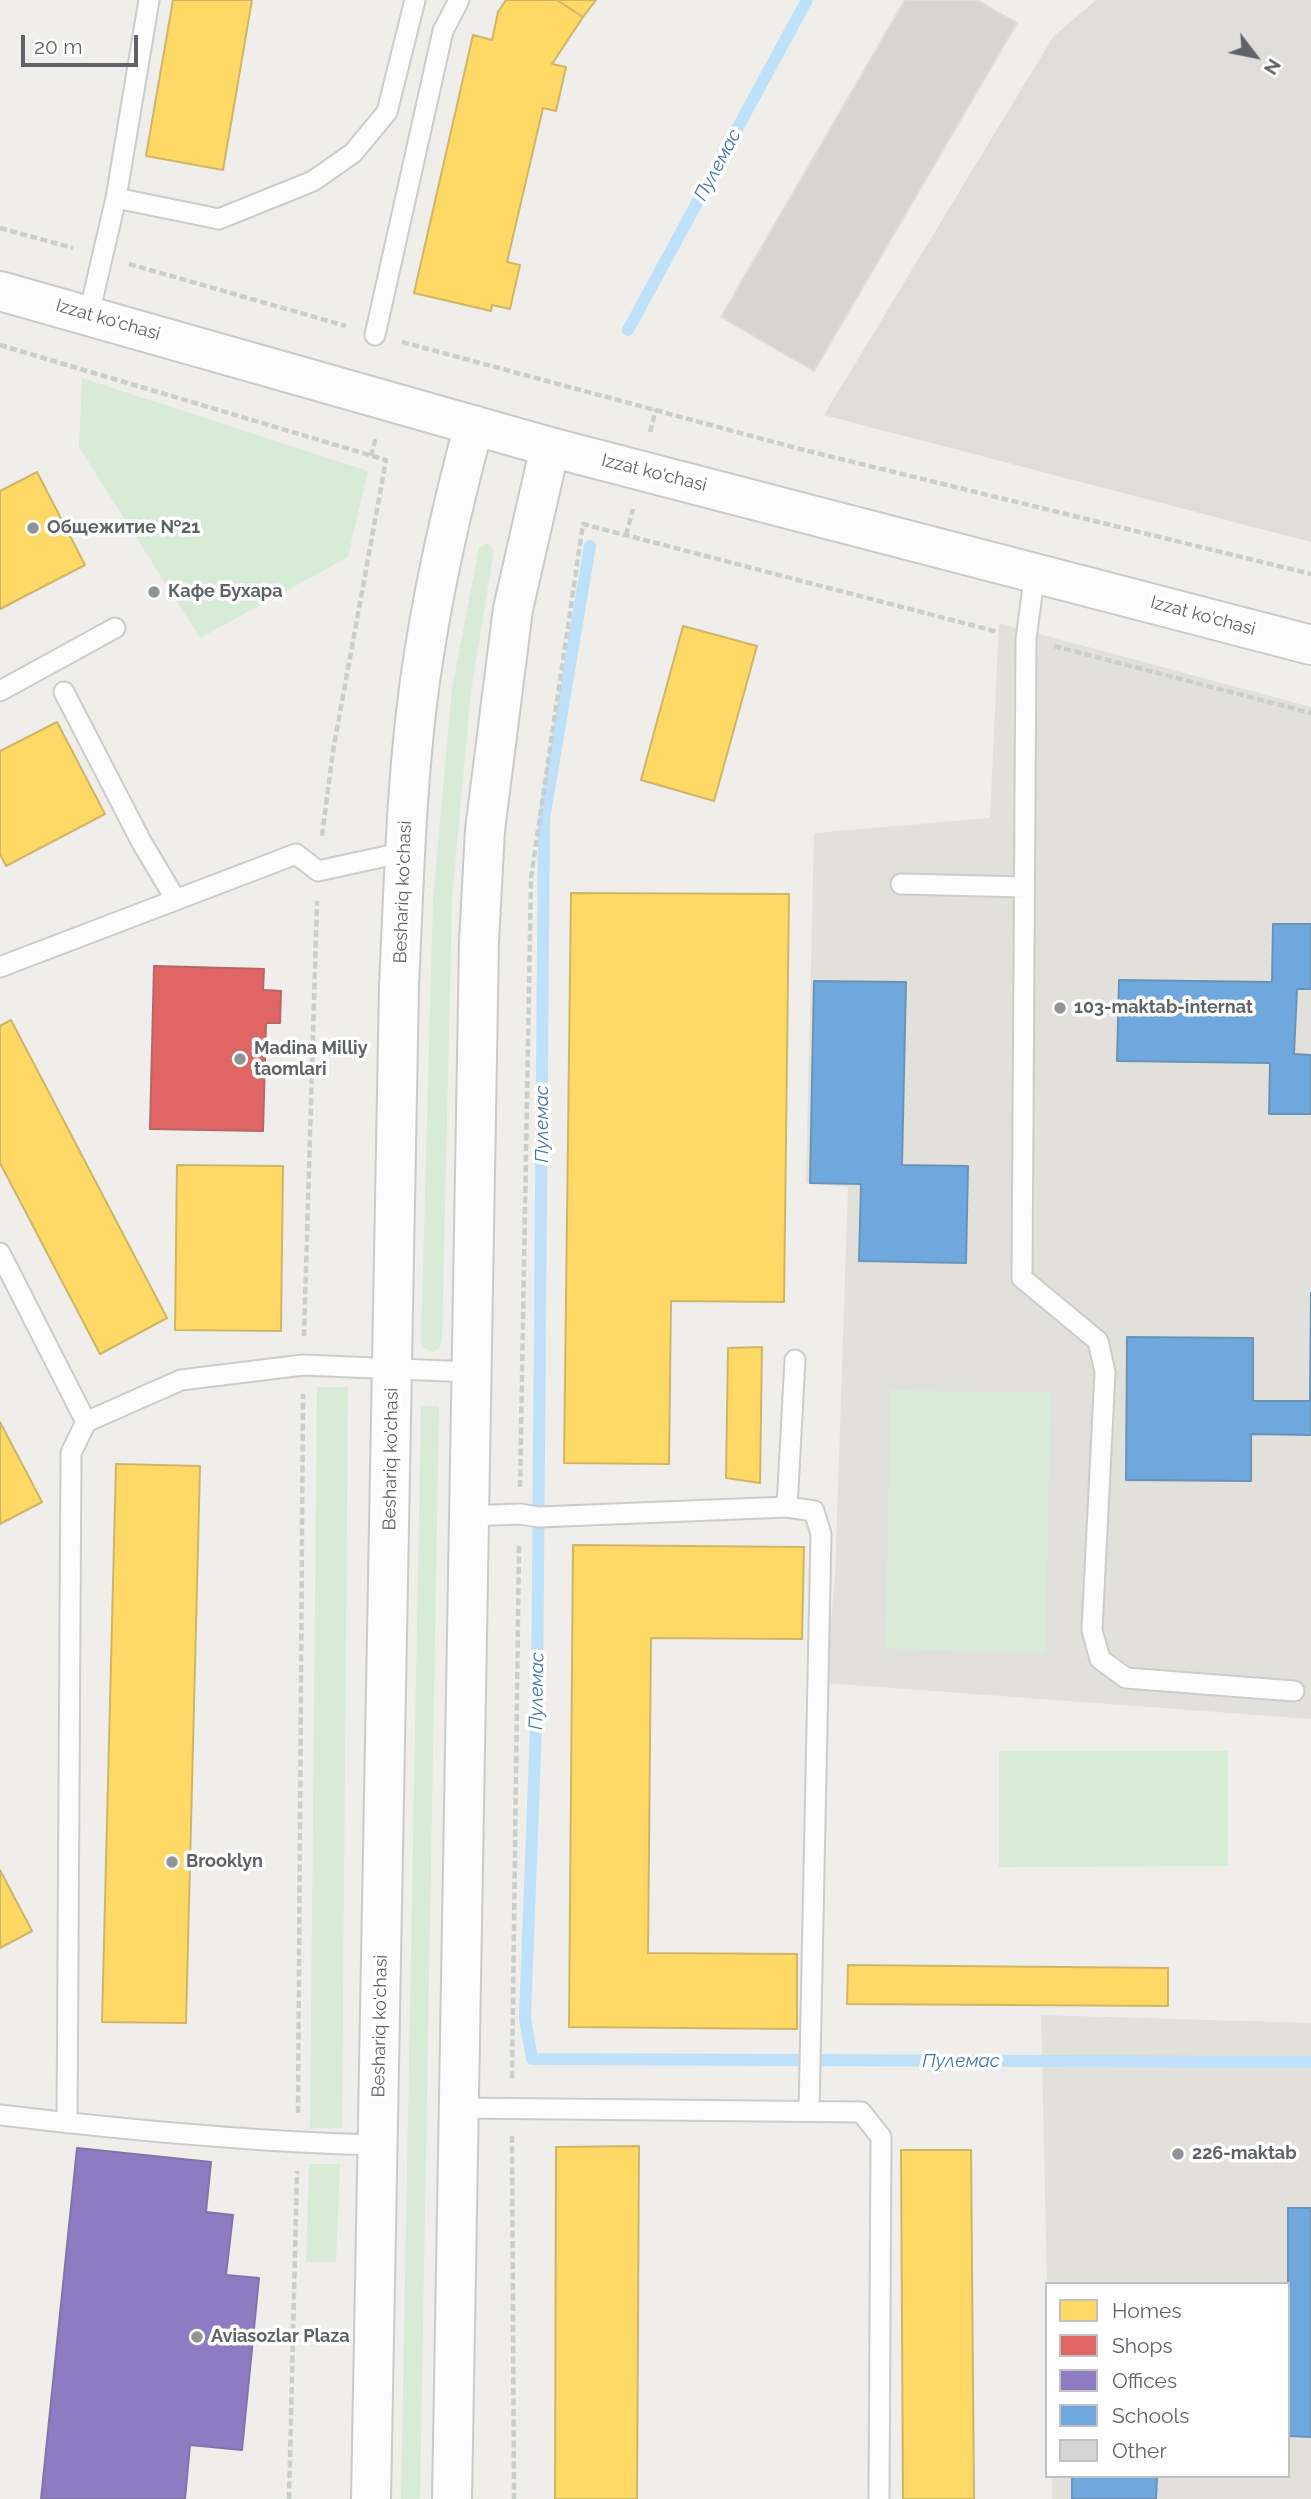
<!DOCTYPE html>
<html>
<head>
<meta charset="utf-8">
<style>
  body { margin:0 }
  #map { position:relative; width:1311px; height:2499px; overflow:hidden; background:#efeeea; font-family:Raleway,sans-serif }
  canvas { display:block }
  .legend { position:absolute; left:1045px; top:2282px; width:245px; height:196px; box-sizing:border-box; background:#fff; border:2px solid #bfc1c3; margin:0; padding:9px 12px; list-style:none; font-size:21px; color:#5f6368 }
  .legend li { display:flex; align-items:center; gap:14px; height:35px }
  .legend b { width:35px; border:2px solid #bfc1c3 }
  .north { position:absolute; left:1220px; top:21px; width:70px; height:70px; -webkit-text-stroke:5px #fff; paint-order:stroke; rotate:122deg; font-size:19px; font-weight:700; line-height:28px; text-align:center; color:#5f6368 }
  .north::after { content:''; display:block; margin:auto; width:24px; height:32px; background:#5f6368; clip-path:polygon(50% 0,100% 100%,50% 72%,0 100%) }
  .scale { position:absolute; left:21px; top:35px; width:117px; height:32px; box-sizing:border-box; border:4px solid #5f6368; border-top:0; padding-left:9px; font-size:21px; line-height:24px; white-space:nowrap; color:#5f6368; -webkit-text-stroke:5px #fff; paint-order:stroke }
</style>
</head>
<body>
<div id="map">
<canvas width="1311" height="2499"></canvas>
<ul class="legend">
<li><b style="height:19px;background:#ffd966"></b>Homes</li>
<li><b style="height:19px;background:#e06666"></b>Shops</li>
<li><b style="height:19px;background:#8e7cc3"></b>Offices</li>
<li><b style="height:19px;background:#6fa8dc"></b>Schools</li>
<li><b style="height:19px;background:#d6d5d3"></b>Other</li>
</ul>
<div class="north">N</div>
<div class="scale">20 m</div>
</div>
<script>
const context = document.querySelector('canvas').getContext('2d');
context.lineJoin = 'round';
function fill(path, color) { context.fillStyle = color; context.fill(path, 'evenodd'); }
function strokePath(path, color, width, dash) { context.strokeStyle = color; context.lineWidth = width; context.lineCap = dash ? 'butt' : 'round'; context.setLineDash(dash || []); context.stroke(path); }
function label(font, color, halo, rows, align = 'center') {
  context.font = font + ' Raleway,sans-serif'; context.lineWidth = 7; context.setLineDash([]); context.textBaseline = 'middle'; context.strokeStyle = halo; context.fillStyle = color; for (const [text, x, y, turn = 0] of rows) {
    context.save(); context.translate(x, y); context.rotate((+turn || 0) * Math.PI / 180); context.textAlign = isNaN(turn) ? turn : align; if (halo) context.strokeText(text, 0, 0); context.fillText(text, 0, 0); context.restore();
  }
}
fill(new Path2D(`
  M1096,0H1311V542L824,415L1053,37Z`), '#dfddda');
fill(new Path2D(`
  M999,623L1311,707V1719L825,1683L835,1577L848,1187L806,1183L814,833L990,818Z
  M1041,2015L1311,2023V2499H1052V2476H1288V2284H1047Z`), '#e2e0da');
fill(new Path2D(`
  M82,378L368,471L348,557L200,638L79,447Z
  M488,543L494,550L471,691L452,899L442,1341L439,1348L432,1352L424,1348L421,1341L433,899L452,689L479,548Z
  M317,1387H348L342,2128H310Z
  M891,1390L1051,1393L1045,1652L885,1649Z
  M421,1406H439L420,2499H401Z
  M999,1751H1228V1866L999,1867Z
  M309,2164H340L336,2262H306Z`), '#d8ebd6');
const homes = new Path2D(`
  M173,0H252L223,170L146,156Z
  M506,0H557L583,17L552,64L566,67L556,111L543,108L507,262L520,265L510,309L492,305L491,311L414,293L473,35L492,40L498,12Z
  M557,0H596L583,17Z
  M37,472L85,565L0,609V491Z
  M683,626L757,646L714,801L641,780Z
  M57,722L105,814L6,866L0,854V751Z
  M571,893L789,894L784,1302L671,1301L669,1464L564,1463Z
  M11,1020L167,1318L100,1354L0,1163V1026Z
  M177,1165L283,1166L281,1331L175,1330Z
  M762,1347L760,1483L726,1478L728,1348Z
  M0,1422L42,1502L0,1524Z
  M116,1464L200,1466L186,2023L102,2022Z
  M573,1545L804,1547L802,1639L651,1638L648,1953L797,1954V2029L569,2027Z
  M0,1870L32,1931L0,1948Z
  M848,1965L1168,1968V2006L847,2004Z
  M639,2146L637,2499H555L556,2147Z
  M901,2150H971L974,2499H903Z`);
fill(homes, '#ffd966');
strokePath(homes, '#cfb667', 2);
const shops = new Path2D(`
  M154,966L264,969L263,990L281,991L280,1023H266L263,1131L150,1129Z`);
fill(shops, '#e06666');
strokePath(shops, '#b96567', 2);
const offices = new Path2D(`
  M77,2148L211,2162L206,2212L233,2215L226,2275L259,2278L242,2450L190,2445L185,2499H41Z`);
fill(offices, '#8e7cc3');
strokePath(offices, '#8074a8', 2);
const schools = new Path2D(`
  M1273,924H1311V989H1297L1294,1054L1311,1055V1114H1269L1270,1063L1117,1061L1119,980L1272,982Z
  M814,981L906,982L902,1165L968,1166L966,1263L859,1261L861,1184L810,1183Z
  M1311,1293V1435L1251,1434V1481L1126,1480L1127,1337L1253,1338V1401H1310Z
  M1288,2208H1311V2437L1288,2436Z
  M1072,2476H1157L1156,2499H1072Z`);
fill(schools, '#6fa8dc');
strokePath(schools, '#6a93b9', 2);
strokePath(new Path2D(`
  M628,330L807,0
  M590,546L544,819L537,1700L525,2018L532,2059L1311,2062`), '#bfe0f9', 12);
const building = new Path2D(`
  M905,0H977L1017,23L814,371L721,317Z`);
fill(building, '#d6d5d3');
strokePath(building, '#deddd9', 2);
const service = new Path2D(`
  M116,198L149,0
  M89,314L116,198L219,219L313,181L353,153L387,112L415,0
  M375,335L443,31L459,0
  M1035,572L1026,639L1022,1278L1098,1341L1105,1372L1092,1630L1100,1659L1126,1678L1294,1691
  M0,691L115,628
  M64,692L142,843L176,900
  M901,884L1024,887
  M0,967L296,854L318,871L405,852
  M0,1253L86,1422
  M787,1507L814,1511L821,1534L809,2111
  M468,1516L520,1514L539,1517L787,1507L795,1360
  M458,2108L861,2112L881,2137L879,2499
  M0,2115C126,2130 251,2142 377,2145
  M67,2123L71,1453L86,1422L181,1380L303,1365L471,1372`);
const secondary = new Path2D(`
  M0,291L550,447L1311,645
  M371,2499L399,985C404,884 406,782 420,681C432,595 451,510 474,425
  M452,2499L479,942L485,830L513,609L550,447`);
strokePath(service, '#cbcccc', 23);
strokePath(secondary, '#cacacb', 42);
strokePath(new Path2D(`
  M0,228L73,248
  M129,264L346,326
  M402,342L800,449L1311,574
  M0,345L386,460L333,751L322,836
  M650,432L656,409
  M371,456L376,437
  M626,535L633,509
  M1054,646L1311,713
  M304,1336L317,901
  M520,1487L531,878L583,524L998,632
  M512,2078L519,1544
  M298,2113L303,1394
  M512,2136L514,2499
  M289,2499L297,2171`), '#cacfcc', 4.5, [7, 3.5]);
strokePath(service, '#fdfcfc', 19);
strokePath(secondary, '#fdfcfc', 38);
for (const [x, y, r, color] of [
  [33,528,7,"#919496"],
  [154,592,7,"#919496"],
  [1060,1008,7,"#919496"],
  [240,1059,7,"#919496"],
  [172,1862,7,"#919496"],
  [1178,2154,7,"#919496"],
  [197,2337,7,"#919496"]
]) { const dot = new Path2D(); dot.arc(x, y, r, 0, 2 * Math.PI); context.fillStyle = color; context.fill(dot); strokePath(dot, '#fff', 2.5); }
label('18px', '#5f6368', '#fff', [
  ["Izzat ko'chasi",108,320,16],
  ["Izzat ko'chasi",654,473,14],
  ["Izzat ko'chasi",1203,616,15],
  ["Beshariq ko'chasi",403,892,-88],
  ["Beshariq ko'chasi",391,1459,-89],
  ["Beshariq ko'chasi",380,2026,-89]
]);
label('bold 18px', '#5f6368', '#fff', [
  ["Общежитие №21",47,528],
  ["Кафе Бухара",168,592],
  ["103-maktab-internat",1074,1008],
  ["Madina Milliy",254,1049],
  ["taomlari",254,1070],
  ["Brooklyn",186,1862],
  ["226-maktab",1192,2154],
  ["Aviasozlar Plaza",211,2337]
], 'left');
label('italic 19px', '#4174aa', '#fff', [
  ["Пулемас",718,165,-62],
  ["Пулемас",542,1124,-90],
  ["Пулемас",537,1691,-89],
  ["Пулемас",961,2061]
]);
</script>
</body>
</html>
